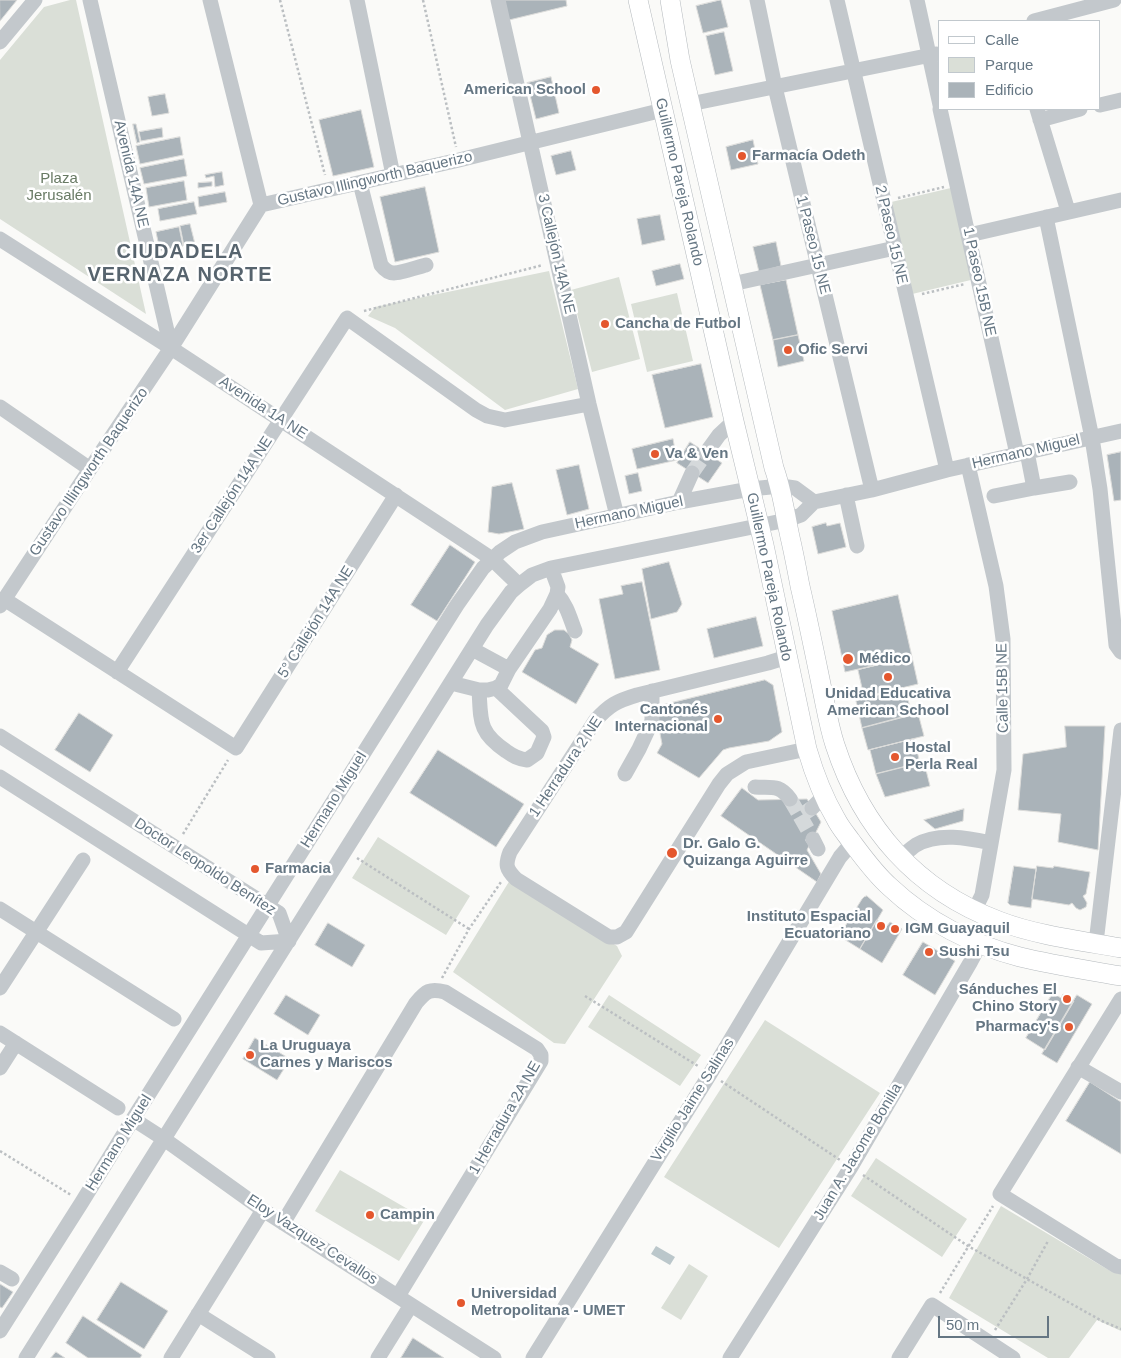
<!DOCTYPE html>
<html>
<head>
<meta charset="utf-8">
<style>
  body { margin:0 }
  #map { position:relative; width:1121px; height:1358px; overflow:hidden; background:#fafaf8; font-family:Helvetica,sans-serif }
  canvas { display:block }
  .legend { position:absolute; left:938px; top:20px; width:162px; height:90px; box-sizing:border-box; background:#fff; border:1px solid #c1c8cd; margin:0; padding:6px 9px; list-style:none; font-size:15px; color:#657683 }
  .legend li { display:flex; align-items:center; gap:10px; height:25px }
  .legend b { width:25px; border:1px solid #c1c8cd }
  .scale { position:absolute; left:938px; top:1316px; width:111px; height:22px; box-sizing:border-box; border:2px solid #657683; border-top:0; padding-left:6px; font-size:15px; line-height:18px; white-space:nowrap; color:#657683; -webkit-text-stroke:4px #fff; paint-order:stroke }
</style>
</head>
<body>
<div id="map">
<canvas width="1121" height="1358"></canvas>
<ul class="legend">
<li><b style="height:6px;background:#fff"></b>Calle</li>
<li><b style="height:14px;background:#dadfd7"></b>Parque</li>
<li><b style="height:14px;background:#aab3b9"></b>Edificio</li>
</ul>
<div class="scale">50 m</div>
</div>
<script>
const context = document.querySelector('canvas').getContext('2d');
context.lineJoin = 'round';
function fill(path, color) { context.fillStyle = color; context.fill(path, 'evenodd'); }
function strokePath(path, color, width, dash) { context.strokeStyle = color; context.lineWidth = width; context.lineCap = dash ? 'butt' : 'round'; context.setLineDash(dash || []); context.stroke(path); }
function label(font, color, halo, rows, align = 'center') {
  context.font = font + ' Helvetica,sans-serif'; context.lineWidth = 5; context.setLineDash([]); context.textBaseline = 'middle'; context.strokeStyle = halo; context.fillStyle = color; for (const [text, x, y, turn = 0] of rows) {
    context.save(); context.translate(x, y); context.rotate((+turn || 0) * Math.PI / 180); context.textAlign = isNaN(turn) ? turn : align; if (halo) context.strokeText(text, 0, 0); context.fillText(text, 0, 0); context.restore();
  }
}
fill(new Path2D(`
  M70,0H76L146,314L0,219V60L44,7Z
  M955,187L975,279L908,295L887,203Z
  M549,271L578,389L505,410L395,328L368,316L375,307Z
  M619,277L640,359L592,372L571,290Z
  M677,293L693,361L647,372L631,304Z
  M378,837L470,896L446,935L352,878Z
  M510,880L617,946L622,956L565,1044L554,1043L453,972Z
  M609,995L701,1055L680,1086L588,1027Z
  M765,1020L880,1093L779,1248L664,1177Z
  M876,1158L967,1219L942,1257L851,1196Z
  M340,1170L425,1219L399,1261L315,1211Z
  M1001,1206L1112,1272L1121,1274V1331L1097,1320L1069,1358H1048L949,1298Z
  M689,1264L708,1276L681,1320L661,1308Z`), '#dadfd7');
fill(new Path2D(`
  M656,1246L675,1257L670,1265L651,1254Z`), '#bbc7cb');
const building = new Path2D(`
  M0,0H17L0,21Z
  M505,0H566L567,6L509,20Z
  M721,0L728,27L703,33L696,6Z
  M724,32L733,71L715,75L706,36Z
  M551,77L559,113L536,119L527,83Z
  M165,94L169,113L152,116L148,97Z
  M361,110L374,167L333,176L319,120Z
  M133,124H136L140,142L137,143Z
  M162,128L163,137L141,141L139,132Z
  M180,137L183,155L140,164L136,146Z
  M753,140L758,164L731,170L726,147Z
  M571,151L576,170L556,175L551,156Z
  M184,159L187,176L144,184L140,168Z
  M222,172L224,185L215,187L214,176L206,178L205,175Z
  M184,181L187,200L149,207L146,188Z
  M212,182V186L198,188V183Z
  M425,187L439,252L395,262L380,197Z
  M225,192L227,202L199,207L198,197Z
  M194,202L197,214L160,221L158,209Z
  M660,215L665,240L642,245L637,219Z
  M190,224L195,244L184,246L180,226Z
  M179,227L183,246L160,251L156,232Z
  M776,242L781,266L759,272L753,247Z
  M680,264L684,279L656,286L652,271Z
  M786,280L798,335L773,340L760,285Z
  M798,335L804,361L778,367L773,340Z
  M701,364L713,417L665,428L652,375Z
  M673,439L677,460L637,469L632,449Z
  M690,442L722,463L708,483L677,463Z
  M1121,452V500L1114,501L1107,455Z
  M579,465L589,509L567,515L556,470Z
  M638,473L642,491L629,494L625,476Z
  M512,483L524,529L499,534L488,532L492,487Z
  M826,523L827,526L840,523L846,547L818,554L812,527Z
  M450,545L475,562L437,621L411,605Z
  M669,562L682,604L677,612L651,619L642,569Z
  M642,582L660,670L615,679L599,599L623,594L621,586Z
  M898,595L912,657L845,672L832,611Z
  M756,617L763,646L714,658L707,629Z
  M555,630H564L569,634L572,640L570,647L599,664L576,704L522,672L535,650L542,648L547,635Z
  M912,657L918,684L864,697L858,670Z
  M765,680L773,685L782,732L769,741L729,748L723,750L699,778L657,753L662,744L655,707Z
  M905,688L912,715L862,728L856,701Z
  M79,713L113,735L90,772L55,750Z
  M918,713L924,736L868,750L862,728Z
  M1065,726H1105L1098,850L1058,842L1061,814L1018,810L1023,754L1066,747Z
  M914,739L920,763L876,774L870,750Z
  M438,750L524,804L496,847L410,793Z
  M924,762L930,786L885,797L876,774Z
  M742,788L758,800L807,799L821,822L807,850L821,874L817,882L721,816Z
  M964,809L963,821L935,829L924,820Z
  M1014,866L1036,869L1031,908L1010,905L1008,903Z
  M1037,866L1053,868L1054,866L1090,872L1086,894L1083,896L1087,903L1086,907L1080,910L1076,908L1072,903L1069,905L1032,899Z
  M867,896L883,910L860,949L839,936L862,899L864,897Z
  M877,920L887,926L890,922L902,929L882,963L860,949Z
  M328,923L365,945L352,967L315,945Z
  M923,942L955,961L935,995L903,975Z
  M1053,993L1061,998L1063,994L1074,1001L1045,1050L1026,1038Z
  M286,995L320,1015L308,1035L274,1014Z
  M1077,995L1092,1004L1057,1063L1042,1054Z
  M255,1038L290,1059L277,1080L243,1059Z
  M1090,1082L1121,1102V1154L1066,1121Z
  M121,1282L168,1311L144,1349L97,1320Z
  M0,1284L13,1292L2,1308L0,1307Z
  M83,1316L142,1355L140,1358H88L66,1343Z
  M413,1338L444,1358H401Z
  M56,1352L65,1358H51Z`);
fill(building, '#aab3b9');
strokePath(building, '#dcdcda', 1);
strokePath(new Path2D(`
  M692,473L706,453
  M790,799L800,816L812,808
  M800,816L813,839`), '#d5d9db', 15, [15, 8]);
const major = new Path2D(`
  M638,0L734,421L764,545L807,749C814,773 823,797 836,819C840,827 846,834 851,841C863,857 875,874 890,887C926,921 973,945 1020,957C1053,965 1087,970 1121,976
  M670,0L680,60L774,468C782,490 785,514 790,537C794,554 797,570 800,586C808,620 815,655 822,689C826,708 829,727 835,745C862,828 916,890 999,921C1035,935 1082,941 1121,948`);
strokePath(major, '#b5babe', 20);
strokePath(new Path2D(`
  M280,0L325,175
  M423,0L456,147
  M898,198L944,187
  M922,294L965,284
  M364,311L543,265
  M183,834L228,760
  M357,858L469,929
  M442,978L469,929L501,882
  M585,996L698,1066
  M721,1081L840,1160
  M0,1151L71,1195
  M863,1175L968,1246L1102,1321L1121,1329
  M940,1293L993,1206
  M995,1330L1027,1279L1048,1241`), '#bbbfc2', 2.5, [2.5, 2.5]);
strokePath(new Path2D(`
  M90,0L171,348
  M210,0L261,205
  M357,0L393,175
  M498,0L589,404L615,508
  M757,0L775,87L872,490
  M837,0L947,470
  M917,0L940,105
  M1034,21L1114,0
  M0,42L35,0
  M690,104L936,54
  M1100,105L1121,100
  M940,109L1017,454
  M1037,109L1068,211
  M1040,120L1080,109
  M360,183L381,265C384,269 388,273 394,273C401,273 418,267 426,265
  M1046,217L1092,438L1100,489L1116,645L1121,652
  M969,235L1121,200
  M0,239L171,348L477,549L492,559L519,585
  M732,284L895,248
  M0,407L90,469
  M1027,452L1034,488L1070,482
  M706,453L719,435L734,421
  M968,465L996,586L1003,639L1004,770L982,895L974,911
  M846,495L857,546
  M994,496L1034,488
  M679,502L692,473
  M814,502L872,490L947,470L1121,431
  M557,594C567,605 570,618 575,631
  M4,599L236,748L396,495
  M0,606L90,469L171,348L261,205L459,160L663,110
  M472,649L509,669
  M787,657L768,663L637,695C617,701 609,705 595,721L510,852C505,865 506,869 516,879L609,937H617L626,932L719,784L727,774L746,762L807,749
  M117,672L347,318L476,410L487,416L505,420L589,404
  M451,683L479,690H488L496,688L501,685L509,669L550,609L557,594L558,587L551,568
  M479,690C481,721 478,732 506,751C513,756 518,759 527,760L537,753L544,737L542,731L496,688
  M0,736L279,913L289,941L261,943L0,777
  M625,774L639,749L652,721V691
  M755,787C772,788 779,784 790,799
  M812,808L824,796
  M813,839L818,849
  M900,858C905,854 910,849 916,845C938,832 968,838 991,843
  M0,909L174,1019
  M1096,943L1121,730
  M0,988L83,860
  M1121,999L1000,1194L1116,1266L1121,1267
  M0,1033L118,1108
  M1078,1067L1121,1092
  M0,1068L16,1043
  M133,1119L164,1139L263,1210L494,1358
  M283,1223L416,1003C426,991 430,988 445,992L537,1049L541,1055V1061L398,1296
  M0,1272L12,1279
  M198,1314L268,1358
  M0,1331L82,1202L133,1119L457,605L483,568L500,552L515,542L542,532L679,502L750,489L781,486L795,488L814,502L801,515L787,520L551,568L532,575L519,585L511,592L487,625L26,1358
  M171,1358L263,1210
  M378,1358L411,1305
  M533,1358L710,1074L840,857L852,843
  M730,1358L851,1167L970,963L980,944
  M899,1358L932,1305L1013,1358`), '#c3c8cc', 15);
strokePath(major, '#fff', 19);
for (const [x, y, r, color] of [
  [596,90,5,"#e4572e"],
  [742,156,5,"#e4572e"],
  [605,324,5,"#e4572e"],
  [788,350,5,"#e4572e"],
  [655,454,5,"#e4572e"],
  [848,659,6,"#e4572e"],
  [888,677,5,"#e4572e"],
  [718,719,5,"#e4572e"],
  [895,757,5,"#e4572e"],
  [672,853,6,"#e4572e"],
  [255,869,5,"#e4572e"],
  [881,926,5,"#e4572e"],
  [895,929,5,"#e4572e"],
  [929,952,5,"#e4572e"],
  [1067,999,5,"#e4572e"],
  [1069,1027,5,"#e4572e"],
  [250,1055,5,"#e4572e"],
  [370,1215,5,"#e4572e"],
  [461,1303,5,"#e4572e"]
]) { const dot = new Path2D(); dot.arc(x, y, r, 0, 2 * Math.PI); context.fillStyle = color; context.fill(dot); strokePath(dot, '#fff', 2); }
label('bold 15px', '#657683', '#fff', [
  ["American School",586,90,"right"],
  ["Farmacía Odeth",752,156],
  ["Cancha de Futbol",615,324],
  ["Ofic Servi",798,350],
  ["Va & Ven",665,454],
  ["Médico",859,659],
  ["Unidad Educativa",888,694,"center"],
  ["American School",888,711,"center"],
  ["Cantonés",708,710,"right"],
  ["Internacional",708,727,"right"],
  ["Hostal",905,748],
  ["Perla Real",905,765],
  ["Dr. Galo G.",683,844],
  ["Quizanga Aguirre",683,861],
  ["Farmacia",265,869],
  ["Instituto Espacial",871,917,"right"],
  ["Ecuatoriano",871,934,"right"],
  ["IGM Guayaquil",905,929],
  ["Sushi Tsu",939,952],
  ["Sánduches El",1057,990,"right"],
  ["Chino Story",1057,1007,"right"],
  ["Pharmacy's",1059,1027,"right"],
  ["La Uruguaya",260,1046],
  ["Carnes y Mariscos",260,1063],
  ["Campin",380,1215],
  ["Universidad",471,1294],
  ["Metropolitana - UMET",471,1311]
], 'left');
label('15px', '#657683', '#fff', [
  ["Avenida 14A NE",131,174,77],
  ["Gustavo Illingworth Baquerizo",375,179,-13],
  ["Guillermo Pareja Rolando",679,182,77],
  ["2 Paseo 15 NE",891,235,77],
  ["1 Paseo 15 NE",813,245,76],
  ["3 Callejón 14A NE",556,254,77],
  ["1 Paseo 15B NE",979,282,78],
  ["Avenida 1A NE",263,408,33],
  ["Hermano Miguel",1026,452,-13],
  ["Gustavo Illingworth Baquerizo",89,472,-56],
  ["3er Callejón 14A NE",232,495,-57],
  ["Hermano Miguel",629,513,-12],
  ["Guillermo Pareja Rolando",769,577,78],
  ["5° Callejón 14A NE",316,622,-58],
  ["Calle 15B NE",1003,688,-91],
  ["1 Herradura 2 NE",566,767,-56],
  ["Hermano Miguel",334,800,-58],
  ["Doctor Leopoldo Benítez",205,867,33],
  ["Virgilio Jaime Salinas",693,1100,-58],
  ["1 Herradura 2A NE",505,1118,-60],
  ["Hermano Miguel",119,1143,-58],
  ["Juan A. Jacome Bonilla",858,1152,-59],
  ["Eloy Vazquez Cevallos",312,1240,33]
]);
label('15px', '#687a64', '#fff', [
  ["Plaza",59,179],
  ["Jerusalén",59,196]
]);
context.letterSpacing = '1px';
label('bold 20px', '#57646e', '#fff', [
  ["CIUDADELA",180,252],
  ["VERNAZA NORTE",180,275]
]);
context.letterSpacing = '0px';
</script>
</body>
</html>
